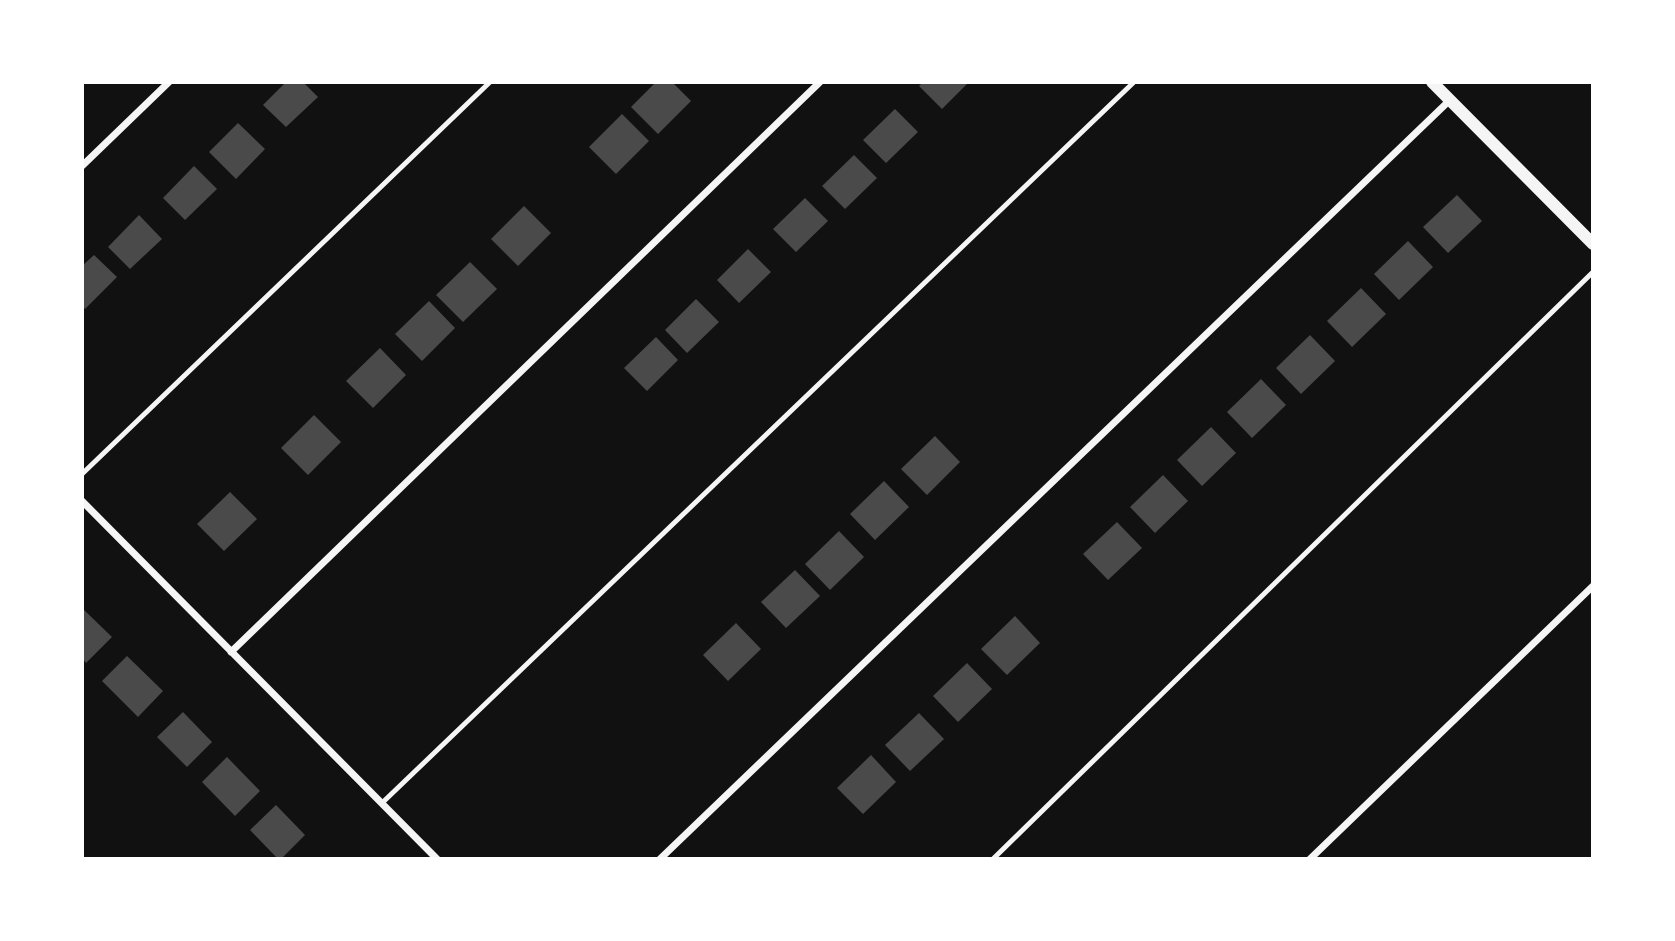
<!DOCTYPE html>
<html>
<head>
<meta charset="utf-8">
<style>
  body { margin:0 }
  #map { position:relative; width:1675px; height:941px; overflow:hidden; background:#111; font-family:Karla,sans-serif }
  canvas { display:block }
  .frame { position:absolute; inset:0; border:84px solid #fff; pointer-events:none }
</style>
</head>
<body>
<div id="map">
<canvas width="1675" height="941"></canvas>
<div class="frame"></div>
</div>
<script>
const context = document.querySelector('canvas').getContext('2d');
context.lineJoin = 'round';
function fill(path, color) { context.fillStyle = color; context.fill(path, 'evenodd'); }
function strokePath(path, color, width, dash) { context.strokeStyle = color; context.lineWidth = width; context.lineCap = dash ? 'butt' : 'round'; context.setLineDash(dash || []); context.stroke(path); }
fill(new Path2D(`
  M286,82H303L318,97L286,127L263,105Z
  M656,82H672L691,101L658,134L631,107Z
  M923,82H969L942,109L919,86Z
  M895,109L918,132L886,163L863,140Z
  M622,114L649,141L616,174L589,147Z
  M238,123L265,149L236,179L209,152Z
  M854,155L877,178L845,209L822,186Z
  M194,166L217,189L185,220L163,198Z
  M1457,195L1482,221L1448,253L1423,227Z
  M805,198L828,221L796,252L773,229Z
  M524,206L551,233L518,266L491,239Z
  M139,215L162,239L130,269L108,247Z
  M1408,241L1433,267L1399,300L1374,274Z
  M748,249L771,272L739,303L717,280Z
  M94,255L117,277L85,309L82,305V266Z
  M470,262L497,289L463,322L436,295Z
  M1361,288L1386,314L1352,347L1327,321Z
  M696,299L719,322L687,353L665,330Z
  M429,301L455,328L422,361L395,334Z
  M1310,335L1335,361L1301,394L1276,368Z
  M656,337L678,360L647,391L624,368Z
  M380,348L406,375L373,408L346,381Z
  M1261,379L1286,405L1252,438L1227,412Z
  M314,415L341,442L308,475L281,448Z
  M1211,427L1236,453L1202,486L1177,460Z
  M935,436L960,462L927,495L901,469Z
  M1163,475L1188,501L1155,533L1130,507Z
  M884,481L909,507L875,540L850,514Z
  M230,492L257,519L224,551L197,524Z
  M1117,522L1142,548L1108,580L1083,554Z
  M839,531L864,557L830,590L805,564Z
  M795,570L820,596L786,628L761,602Z
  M82,608L112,637L86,663L82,658Z
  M1015,616L1040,643L1007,675L981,649Z
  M736,623L761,649L728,681L703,655Z
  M127,656L163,691L138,717L102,681Z
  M967,663L992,689L958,722L933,696Z
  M183,712L212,742L187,767L157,737Z
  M919,713L944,739L910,771L885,745Z
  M871,755L896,782L863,814L837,788Z
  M227,757L260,791L235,816L202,782Z
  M276,805L305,835L281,859H278L250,830Z`), '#4a4a4a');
strokePath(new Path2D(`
  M82,474L490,82
  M382,803L1134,82
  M993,859L1593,272`), '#f5f5f5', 5);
strokePath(new Path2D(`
  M82,166L169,82
  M82,501L437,859
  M231,652L820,82
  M660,859L1450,100
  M1310,859L1593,586`), '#f5f5f5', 7);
strokePath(new Path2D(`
  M1432,82L1593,244`), '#f5f5f5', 12);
</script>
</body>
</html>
